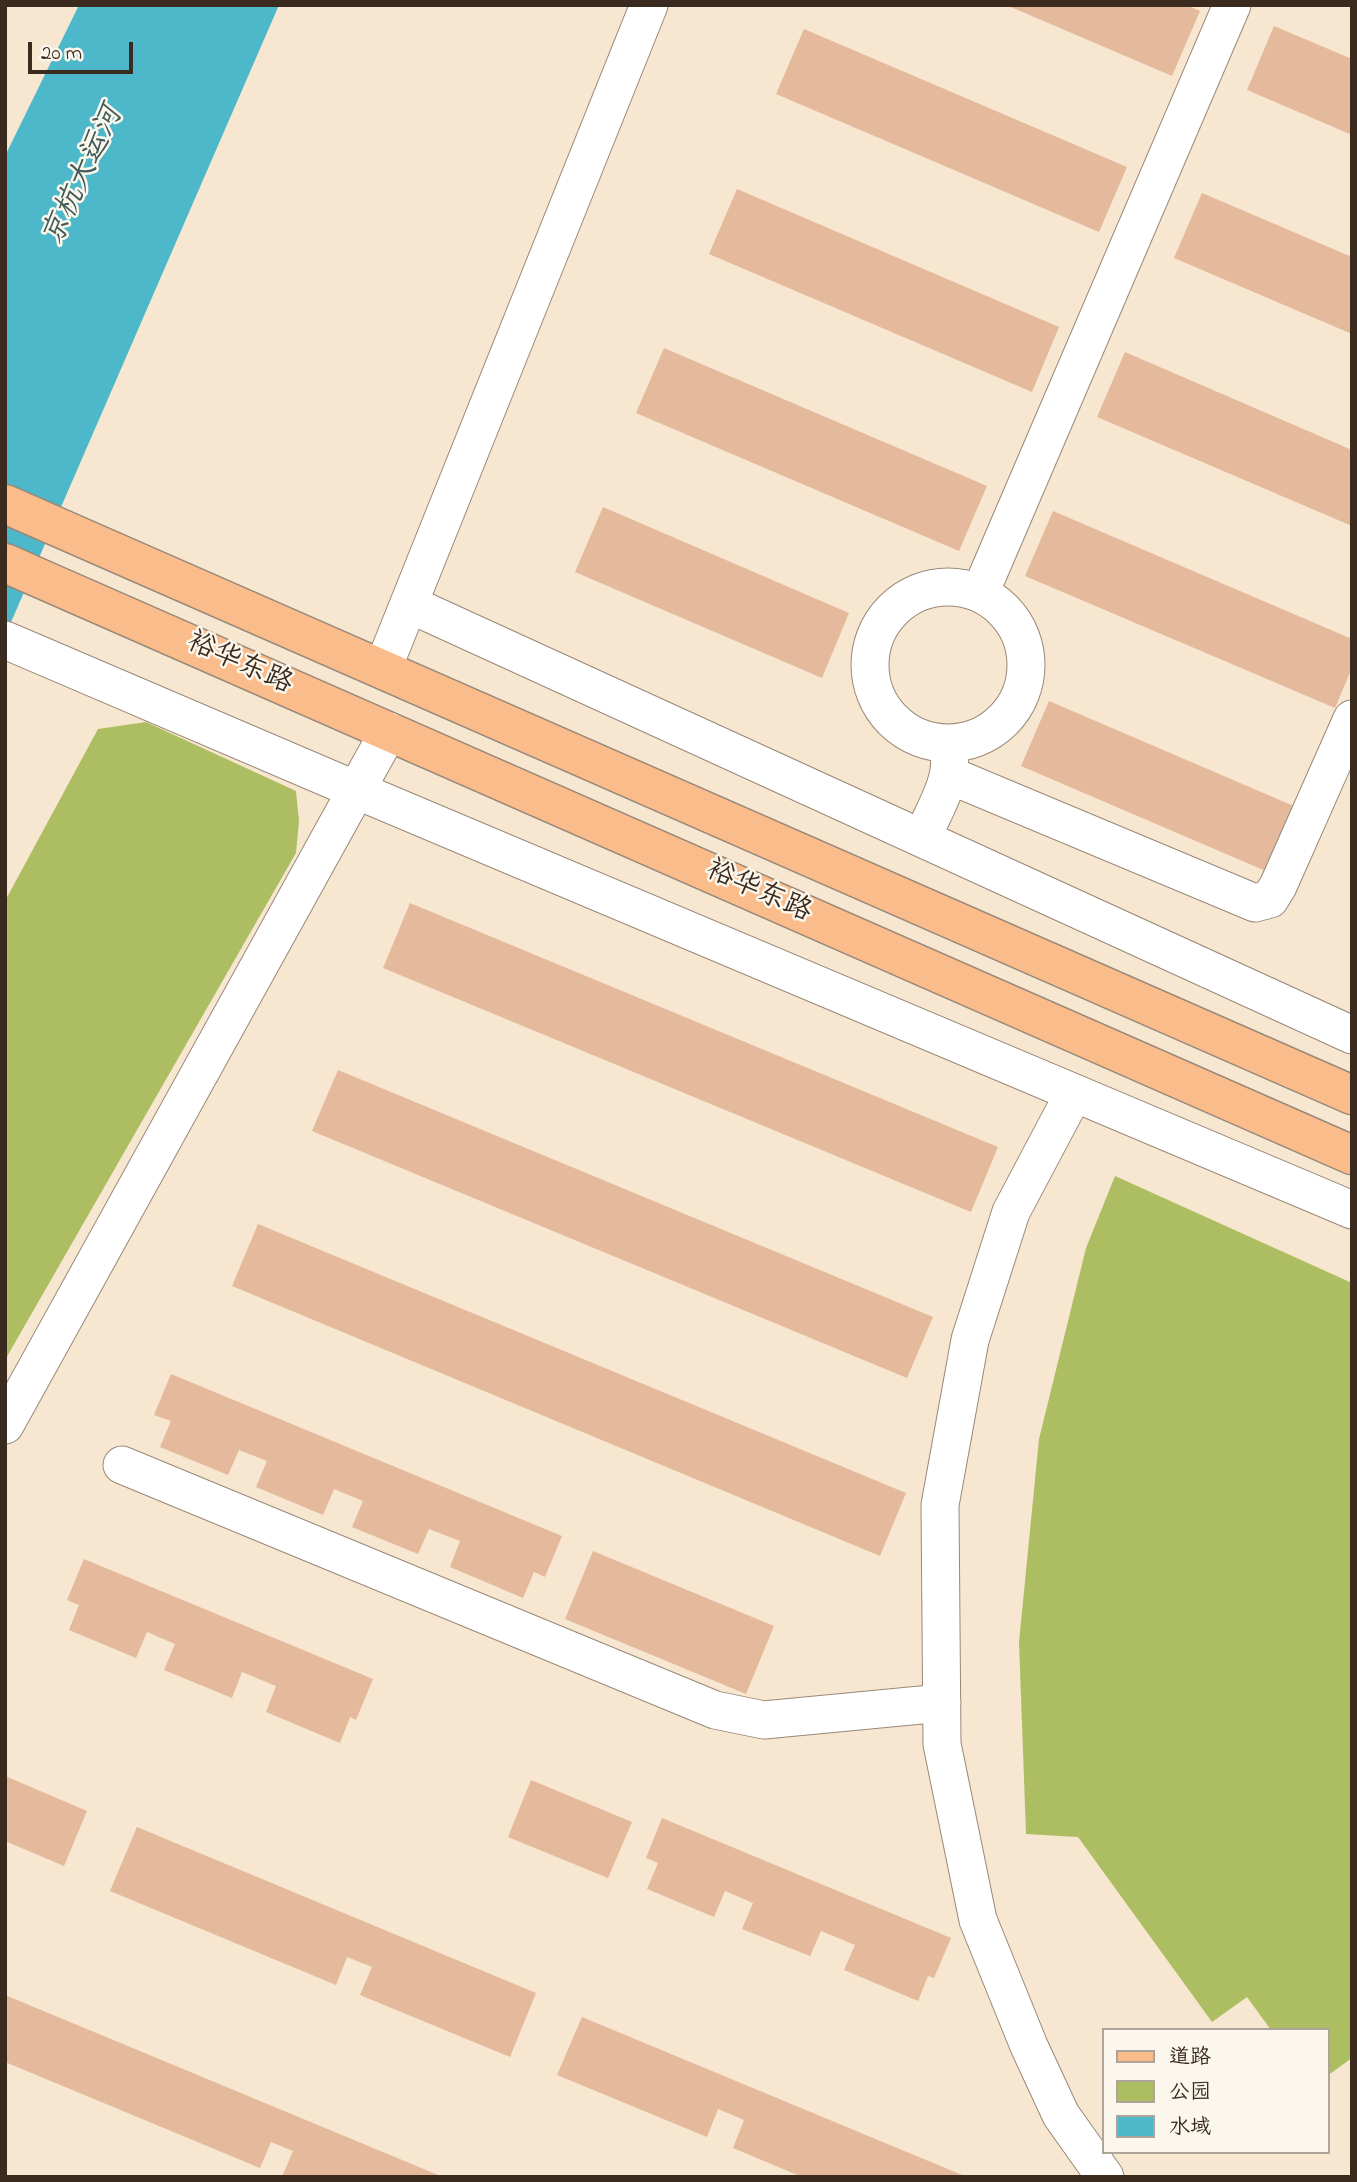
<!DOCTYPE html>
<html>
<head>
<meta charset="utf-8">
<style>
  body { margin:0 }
  #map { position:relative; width:1357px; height:2182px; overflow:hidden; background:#f7e7d1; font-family:"Indie Flower","LXGW WenKai TC",sans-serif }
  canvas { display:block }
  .frame { position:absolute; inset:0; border:7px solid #3b2a1e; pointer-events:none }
  .legend { position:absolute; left:1102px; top:2028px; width:228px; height:126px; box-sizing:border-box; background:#fbf7ec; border:2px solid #aea59a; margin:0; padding:9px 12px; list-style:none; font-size:21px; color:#3b2a1e }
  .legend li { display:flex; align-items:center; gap:14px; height:35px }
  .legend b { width:35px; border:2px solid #aea59a }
  .scale { position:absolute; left:28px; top:42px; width:105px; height:32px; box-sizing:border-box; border:4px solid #3b2a1e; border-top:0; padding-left:9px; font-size:21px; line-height:24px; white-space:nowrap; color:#3b2a1e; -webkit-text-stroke:5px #fbf7ec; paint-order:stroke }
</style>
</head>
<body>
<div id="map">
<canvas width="1357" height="2182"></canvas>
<div class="frame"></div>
<ul class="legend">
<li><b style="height:9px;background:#fabc8b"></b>道路</li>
<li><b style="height:19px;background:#adbe62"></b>公园</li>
<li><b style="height:19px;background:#4cb8c9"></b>水域</li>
</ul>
<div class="scale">20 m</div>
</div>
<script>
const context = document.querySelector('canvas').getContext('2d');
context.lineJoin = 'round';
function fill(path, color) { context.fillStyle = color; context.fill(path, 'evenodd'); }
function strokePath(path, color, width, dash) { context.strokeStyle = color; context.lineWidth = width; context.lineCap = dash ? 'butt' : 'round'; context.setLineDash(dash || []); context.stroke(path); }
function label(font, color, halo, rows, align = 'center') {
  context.font = font + ' "Indie Flower","LXGW WenKai TC",sans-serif'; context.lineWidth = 5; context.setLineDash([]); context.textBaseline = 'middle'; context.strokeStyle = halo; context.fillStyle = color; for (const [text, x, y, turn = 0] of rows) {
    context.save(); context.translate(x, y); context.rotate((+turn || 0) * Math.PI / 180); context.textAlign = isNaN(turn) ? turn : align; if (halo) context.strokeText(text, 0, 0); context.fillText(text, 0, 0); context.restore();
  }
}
fill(new Path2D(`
  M146,722L296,791L299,821L296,853L5,1360V901L98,729Z
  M1115,1176L1352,1283V2058L1327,2076V2030H1271L1247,1997L1212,2022L1078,1837L1026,1834L1019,1642L1039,1439L1086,1248Z`), '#adbe62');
fill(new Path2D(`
  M79,5H279L5,636V156Z`), '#4cb8c9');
fill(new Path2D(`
  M1006,5H1186L1200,11L1172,76Z
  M1274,26L1352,59V135L1247,90Z
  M804,29L1127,167L1099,232L776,94Z
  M737,189L1059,327L1032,392L709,254Z
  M1202,193L1352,257V334L1174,258Z
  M664,348L987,486L959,551L636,413Z
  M1125,352L1352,450V526L1097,417Z
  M603,507L849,613L822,678L575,572Z
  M1053,511L1352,639V668L1335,708L1025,576Z
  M1049,701L1296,807L1268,872L1021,766Z
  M410,903L998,1147L971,1212L383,968Z
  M338,1070L933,1317L907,1378L312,1131Z
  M258,1224L906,1493L880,1556L232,1286Z
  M171,1374L562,1536L545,1577L534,1572L523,1598L450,1567L460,1541L429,1529L418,1554L352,1527L363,1501L334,1489L323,1515L256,1487L267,1461L239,1450L228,1475L160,1447L171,1421L154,1415Z
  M593,1551L774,1626L746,1694L565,1619Z
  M84,1559L373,1679L356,1720L350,1717L340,1743L266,1712L276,1686L242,1672L232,1698L164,1670L175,1644L147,1632L136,1658L69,1630L79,1605L67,1600Z
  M5,1776L87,1811L64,1866L5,1841Z
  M531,1780L632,1822L608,1878L508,1837Z
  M662,1818L951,1938L934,1978L928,1976L918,2001L844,1970L855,1945L821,1931L810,1956L742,1929L753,1903L725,1891L714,1917L647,1889L658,1863L646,1858Z
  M137,1827L536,1993L510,2057L360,1995L372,1967L347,1957L336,1985L110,1891Z
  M5,1995L443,2177H282L293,2151L271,2142L260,2168L5,2062Z
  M582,2017L967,2177H802L733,2148L744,2120L718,2109L707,2137L557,2075Z`), '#e4b99c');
const minor = new Path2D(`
  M870 665a78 78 0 1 1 156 0a78 78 0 1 1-156 0Z
  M980,593L1232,5
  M409,604L1352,1035
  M5,640L356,790L1352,1210
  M383,668L649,5
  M949,775L1255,903L1270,899L1278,886L1352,719
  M922,838C932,814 956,777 948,751
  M1074,1093L1011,1212L970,1340L940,1505L942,1744L978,1920L1029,2046L1061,2115L1105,2177
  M5,1425L389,731
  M122,1465L715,1710L764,1720L942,1703`);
const major = new Path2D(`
  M5,504L1352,1095
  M5,563L1352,1155`);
strokePath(minor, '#998878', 39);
strokePath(major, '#998878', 41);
strokePath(minor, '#fff', 37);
strokePath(major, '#fabc8b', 38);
label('28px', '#3b2a1e', '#fbf7ec', [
  ["裕华东路",239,665,24],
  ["裕华东路",758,893,24]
]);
label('italic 30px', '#415c5a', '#fbf7ec', [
  ["京杭大运河",85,177,-65]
]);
</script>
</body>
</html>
